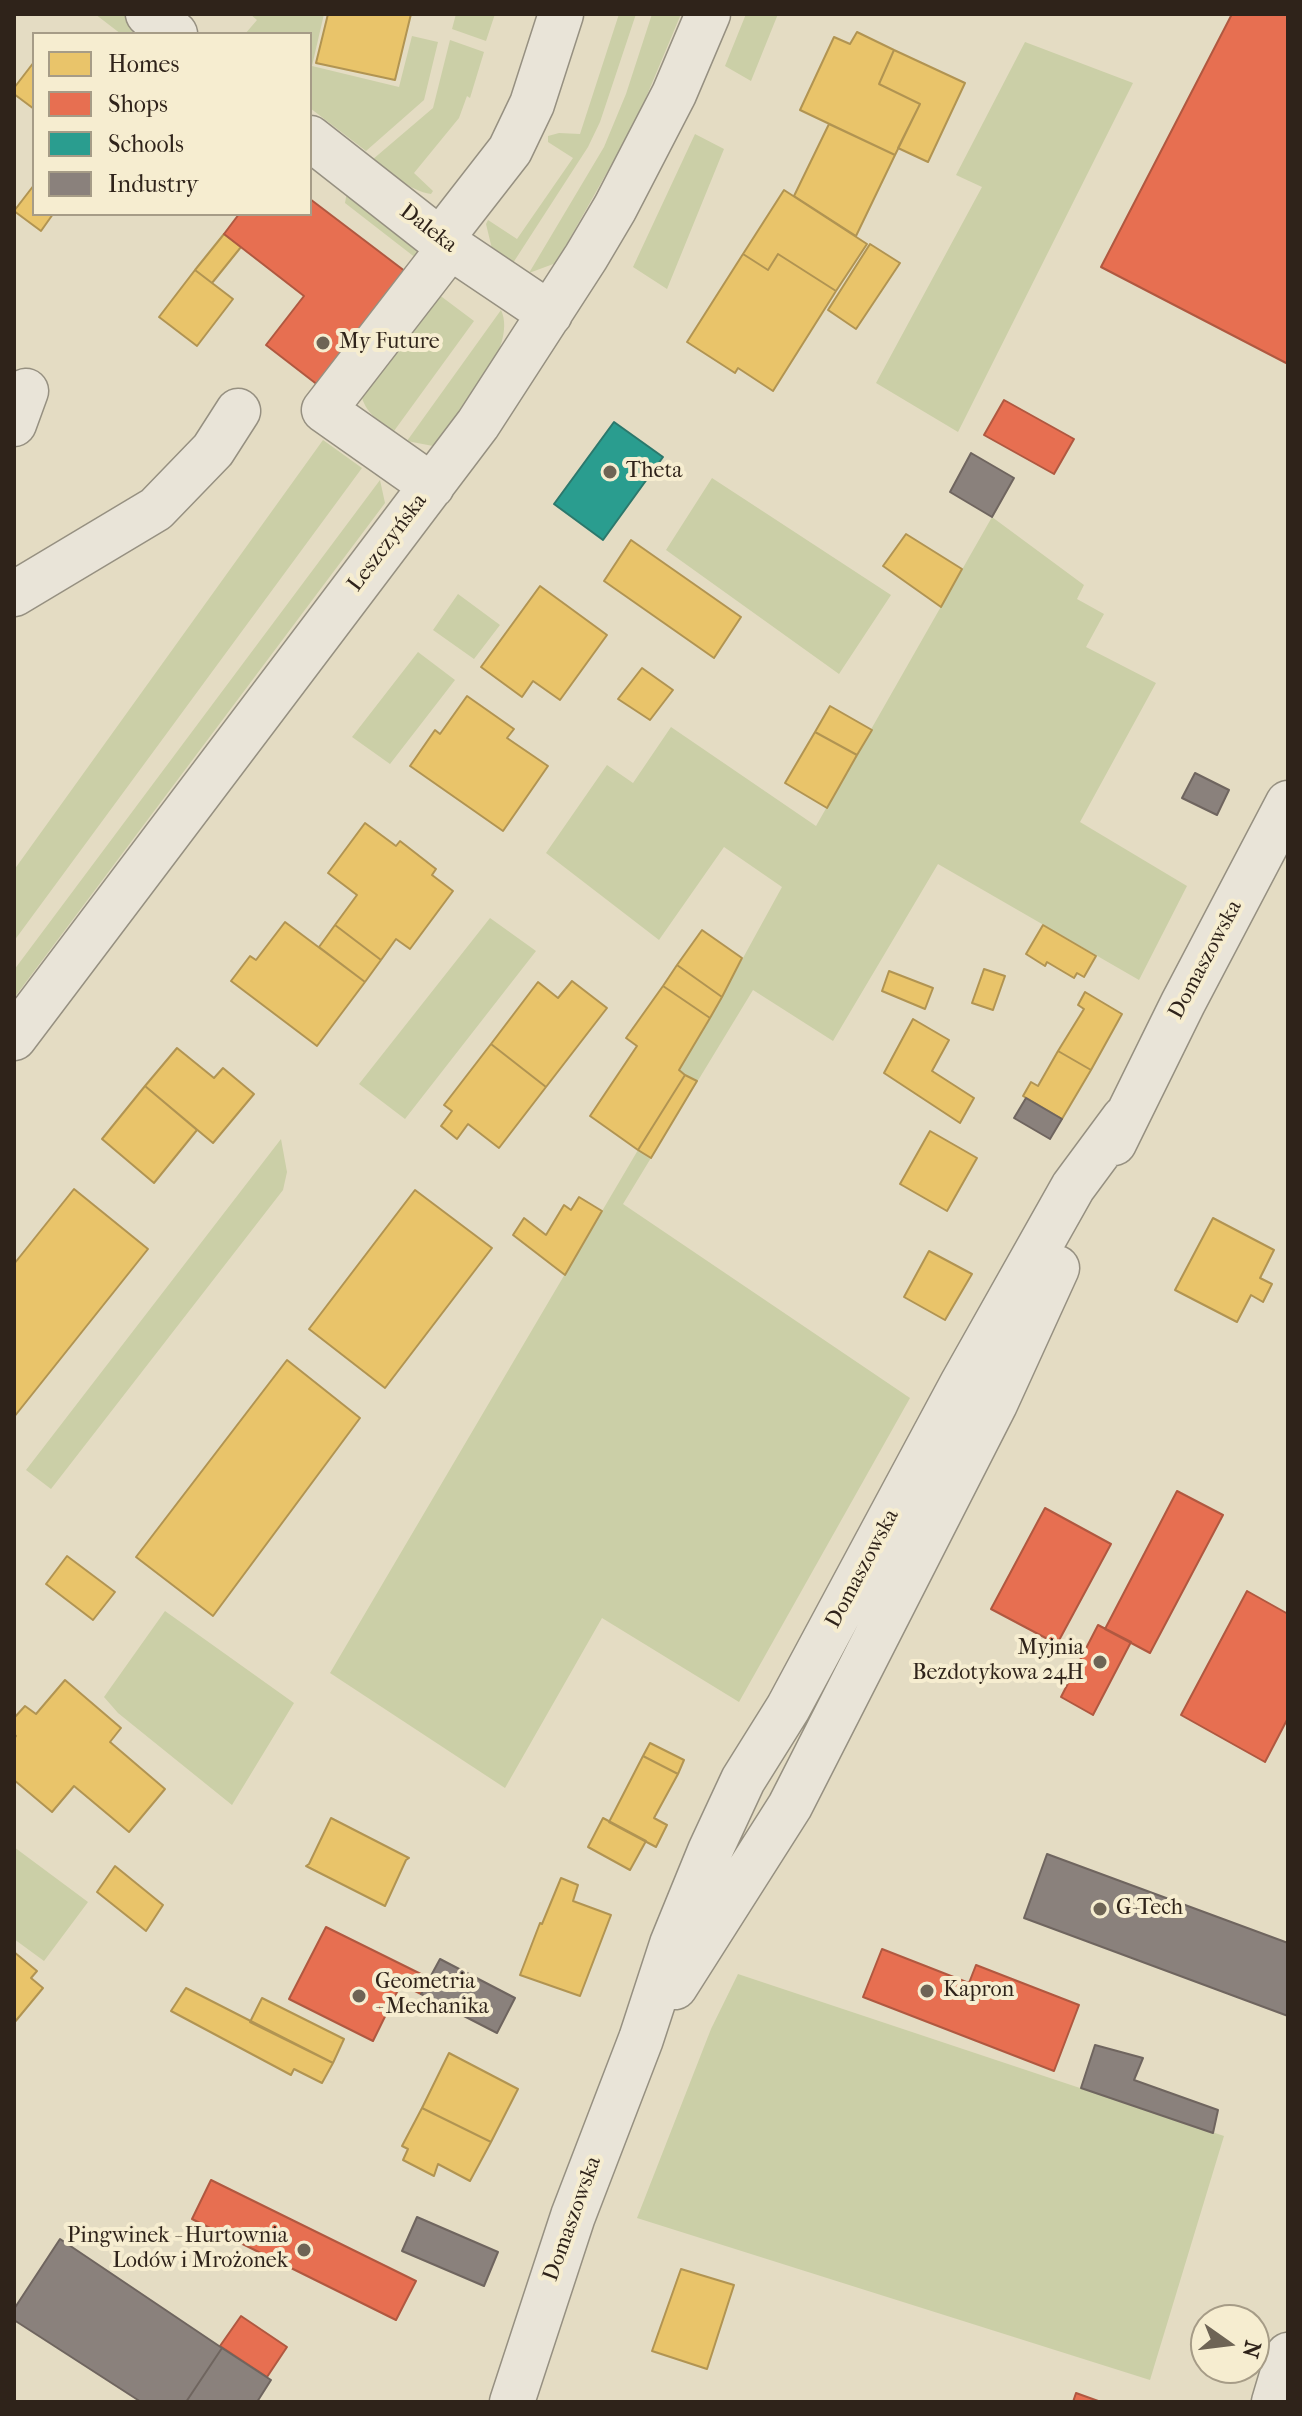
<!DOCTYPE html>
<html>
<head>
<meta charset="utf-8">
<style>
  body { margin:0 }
  #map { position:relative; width:1302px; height:2416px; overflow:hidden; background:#e4dcc3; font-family:"IM FELL French Canon",serif }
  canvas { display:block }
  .frame { position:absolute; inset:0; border:16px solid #2f231a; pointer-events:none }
  .legend { position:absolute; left:32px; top:32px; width:280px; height:184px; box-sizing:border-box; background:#f6edd0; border:2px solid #a69c87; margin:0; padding:10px 14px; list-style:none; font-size:24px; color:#2f231a }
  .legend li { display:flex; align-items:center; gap:16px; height:40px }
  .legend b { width:40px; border:2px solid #a69c87 }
  .north { position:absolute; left:1190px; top:2304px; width:80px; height:80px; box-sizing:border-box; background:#f6edd0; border:2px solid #a69c87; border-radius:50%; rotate:104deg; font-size:22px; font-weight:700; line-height:32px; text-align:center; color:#2f231a }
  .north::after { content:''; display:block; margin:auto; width:28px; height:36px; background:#6e6455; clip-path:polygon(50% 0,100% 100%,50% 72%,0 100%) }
</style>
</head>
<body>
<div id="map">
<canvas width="1302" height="2416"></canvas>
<div class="frame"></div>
<ul class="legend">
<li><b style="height:22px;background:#e9c46a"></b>Homes</li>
<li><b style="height:22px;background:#e76f51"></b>Shops</li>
<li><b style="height:22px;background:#2a9d8f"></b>Schools</li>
<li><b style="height:22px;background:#8a817c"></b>Industry</li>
</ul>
<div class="north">N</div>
</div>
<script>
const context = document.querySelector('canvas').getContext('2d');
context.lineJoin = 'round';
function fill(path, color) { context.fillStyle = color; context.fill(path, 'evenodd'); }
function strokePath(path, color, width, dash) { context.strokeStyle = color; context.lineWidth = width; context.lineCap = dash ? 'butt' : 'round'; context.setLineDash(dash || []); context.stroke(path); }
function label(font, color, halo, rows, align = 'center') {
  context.font = font + ' "IM FELL French Canon",serif'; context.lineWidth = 8; context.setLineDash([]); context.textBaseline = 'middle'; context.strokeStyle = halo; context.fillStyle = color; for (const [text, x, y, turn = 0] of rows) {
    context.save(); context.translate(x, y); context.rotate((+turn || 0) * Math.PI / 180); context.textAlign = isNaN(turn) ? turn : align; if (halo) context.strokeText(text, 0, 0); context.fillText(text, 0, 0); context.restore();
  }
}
fill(new Path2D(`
  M95,14H122L144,31L143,34H121Z
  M250,14H324L312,66L399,87L412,36L438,42L424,100L366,151L310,108V34H245L257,20Z
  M456,14H495L486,41L452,29Z
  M619,14H636L600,122L588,147L513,263L493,253L486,224L488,220L517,239L573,158L548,142V136L559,133L580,134Z
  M652,14H681L637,119L556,263L529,273L604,147L626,94Z
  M746,14H778L751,81L725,66Z
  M450,40L484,52L470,98L467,96L459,118L414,173L433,191L431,194C410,191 389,172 372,160L433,108Z
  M1025,42L1133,83L958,432L876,383L982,187L956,175Z
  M695,134L724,149L667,289L633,267Z
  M348,186L424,244L421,262L345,203Z
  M434,291L474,321L394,431C379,421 365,413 361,394Z
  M501,310C519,349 456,416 433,446L407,441Z
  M323,440L362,468L14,941V870Z
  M712,478L891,595L839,674L666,550Z
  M380,480L385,503L14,998V970Z
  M992,517L1084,585L1077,599L1104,614L1086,647L1156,683L1080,822L1187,886L1139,980L938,864L833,1041L753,990L623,1204L910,1398L739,1702L602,1618L505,1788L330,1673L638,1150L685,1076L679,1070L710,1018L782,887L724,847L659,940L546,853L607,765L633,783L671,727L816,826Z
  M458,594L500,625L474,659L433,630Z
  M418,652L455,680L390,764L352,737Z
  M490,918L536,951L405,1119L359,1084Z
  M281,1139L287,1172L283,1190L51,1489L26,1470Z
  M165,1611L294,1703L232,1805L118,1713L104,1697Z
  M14,1847L88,1902L44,1961L14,1939Z
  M738,1974L1224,2136L1150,2380L637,2218L711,2029Z`), '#cbcfa7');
const homes = new Path2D(`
  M328,14H411L395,80L316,63Z
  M857,32L894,50L879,84L920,104L895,155L800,110L834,37L850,44Z
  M894,50L965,83L928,162L898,148L920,104L879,84Z
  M34,62V109L14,94V88Z
  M829,124L895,155L856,236L794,196Z
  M34,185V214H53L41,231L14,211Z
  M784,190L867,244L836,291L778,254L768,270L743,254Z
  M224,234L241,247L212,283L195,270Z
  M870,244L900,263L856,329L828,310Z
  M743,254L768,270L778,254L836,291L773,391L738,368L735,373L687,342Z
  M195,270L233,299L197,346L159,317Z
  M906,534L962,569L941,607L883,566Z
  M631,540L741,617L714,658L604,581Z
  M540,586L607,635L560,700L533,681L522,697L481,667Z
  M642,668L673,690L650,720L618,699Z
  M467,696L514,729L507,738L548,766L503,831L410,766L435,730L440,734Z
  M830,706L872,730L857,755L815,732Z
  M815,732L857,755L827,808L785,783Z
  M365,823L396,846L400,841L436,869L432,875L453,891L410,949L396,939L381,960L335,925L357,895L328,873Z
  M285,922L365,982L317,1046L231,981L250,956L256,960Z
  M335,925L381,960L365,982L319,947Z
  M1043,925L1096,956L1084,977L1077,973L1074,978L1047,962L1045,966L1026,954Z
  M702,930L742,958L722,997L677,965Z
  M677,965L722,997L710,1018L663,986Z
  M984,969L1005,976L993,1010L972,1003Z
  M889,971L933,988L925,1009L882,991Z
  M572,981L607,1008L546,1087L491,1044L538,982L558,998Z
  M663,986L710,1018L679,1070L685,1075L638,1150L590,1116L637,1046L626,1038Z
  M1085,992L1122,1014L1091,1070L1058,1051L1084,1009L1078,1005Z
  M913,1019L949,1040L932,1071L974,1098L960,1123L884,1073Z
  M491,1044L546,1087L499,1148L468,1124L457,1139L441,1126L452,1111L444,1105Z
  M177,1048L214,1078L223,1068L254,1094L213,1143L145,1086Z
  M1058,1051L1091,1070L1062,1119L1023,1096L1031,1082L1038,1086Z
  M685,1075L697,1081L651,1158L638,1150Z
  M145,1086L197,1130L154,1183L102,1139Z
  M930,1131L977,1158L947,1211L900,1184Z
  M74,1189L148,1249L14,1417V1264Z
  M415,1190L492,1248L385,1388L309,1329Z
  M579,1197L602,1211L565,1275L513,1235L524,1218L546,1235L564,1205L571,1210Z
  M1213,1218L1274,1250L1260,1278L1272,1284L1263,1302L1251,1295L1237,1322L1175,1290Z
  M929,1251L972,1274L945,1320L904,1297Z
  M287,1360L360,1418L213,1616L136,1557Z
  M67,1556L115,1592L93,1620L46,1584Z
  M65,1680L121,1728L110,1742L165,1789L129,1832L74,1786L52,1812L14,1780V1739L16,1736L14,1734V1718L25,1706L36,1714Z
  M650,1743L684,1760L678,1774L643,1756Z
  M643,1756L678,1774L654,1818L667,1825L656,1847L609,1822Z
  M331,1818L409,1858L406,1860L385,1906L306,1866L309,1864Z
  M603,1818L646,1841L630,1870L588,1847Z
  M115,1866L163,1905L146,1931L97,1892Z
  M561,1878L578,1885L573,1901L611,1915L580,1996L520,1975L540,1923L542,1924Z
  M14,1952L37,1971L31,1978L43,1988L14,2023Z
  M186,1988L333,2063L322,2083L294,2069L291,2075L171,2011Z
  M262,1998L344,2039L333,2063L250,2022Z
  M449,2053L518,2089L491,2142L422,2108Z
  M422,2108L491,2142L470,2181L438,2164L434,2176L403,2160L408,2149L402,2146Z
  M681,2269L734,2285L707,2369L652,2351Z`);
fill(homes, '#e9c46a');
strokePath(homes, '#b19452', 2);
const shops = new Path2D(`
  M1232,14H1288V364L1101,267Z
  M310,199L410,275L323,389L266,345L304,296L224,234L239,214H310Z
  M1004,400L1074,439L1054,474L984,435Z
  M1177,1491L1223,1515L1150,1653L1105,1629Z
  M1045,1508L1111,1544L1057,1644L991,1609Z
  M1247,1591L1288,1614V1718L1265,1762L1181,1715Z
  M1098,1625L1131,1642L1093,1715L1061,1697Z
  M326,1927L429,1978L421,1994L401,1984L373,2041L289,1999Z
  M882,1949L969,1983L976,1965L1079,2005L1054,2071L863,1997Z
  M211,2180L416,2281L396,2320L192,2219Z
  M241,2316L287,2347L267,2377L220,2346Z
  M1076,2393L1101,2402H1073Z`);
fill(shops, '#e76f51');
strokePath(shops, '#b05840', 2);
const schools = new Path2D(`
  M614,422L663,457L603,540L554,504Z`);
fill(schools, '#2a9d8f');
strokePath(schools, '#2c786c', 2);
const industry = new Path2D(`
  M971,453L1014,478L992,517L950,492Z
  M1195,773L1229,790L1217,815L1182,798Z
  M1026,1098L1062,1119L1050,1139L1014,1118Z
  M1047,1854L1288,1943V2016L1024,1918Z
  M440,1959L515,1998L497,2033L421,1994Z
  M1095,2045L1143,2058L1134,2080L1218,2110L1213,2133L1081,2088Z
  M417,2217L498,2252L484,2286L402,2251Z
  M60,2239L222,2348L186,2402H141L14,2320V2309Z
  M222,2348L271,2380L257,2402H186Z`);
fill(industry, '#8a817c');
strokePath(industry, '#6f655f', 2);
const minor = new Path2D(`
  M148,14L175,34
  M310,138L440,240L550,314
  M440,240L510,150L532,104L561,14
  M14,424L26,391
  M432,486L324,410L450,247
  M14,594L156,509L213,450L238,411
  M14,1038L478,424L586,257L615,208L674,94L708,14
  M1114,1143L1183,1003L1288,803
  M675,1987L790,1806L995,1404L1057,1268
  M512,2402L573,2216L641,2039L672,1944L710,1851L743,1780L788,1708L962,1384L1073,1187L1124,1118
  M1274,2402L1288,2355`);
strokePath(minor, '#969081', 47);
strokePath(minor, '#e9e4d8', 44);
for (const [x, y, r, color] of [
  [323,343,8,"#6e6455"],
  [610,472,8,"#6e6455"],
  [1100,1662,8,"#6e6455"],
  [1100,1909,8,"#6e6455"],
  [927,1991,8,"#6e6455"],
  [359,1996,8,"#6e6455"],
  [304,2250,8,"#6e6455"]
]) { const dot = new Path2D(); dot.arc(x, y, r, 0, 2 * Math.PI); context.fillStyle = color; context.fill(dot); strokePath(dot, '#f6edd0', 3); }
label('22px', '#2f231a', '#f6edd0', [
  ["Daleka",428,229,37],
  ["Leszczyńska",388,543,-53],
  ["Domaszowska",1206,960,-62],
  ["Domaszowska",863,1569,-62],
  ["Domaszowska",573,2219,-70]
]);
label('22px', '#2f231a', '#f6edd0', [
  ["My Future",339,343],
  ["Theta",626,472],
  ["Myjnia",1084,1649,"right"],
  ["Bezdotykowa 24H",1084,1674,"right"],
  ["G-Tech",1116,1909],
  ["Geometria",375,1983],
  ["- Mechanika",375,2008],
  ["Kapron",943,1991],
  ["Pingwinek - Hurtownia",288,2237,"right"],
  ["Lodów i Mrożonek",288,2262,"right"]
], 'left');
</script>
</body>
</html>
